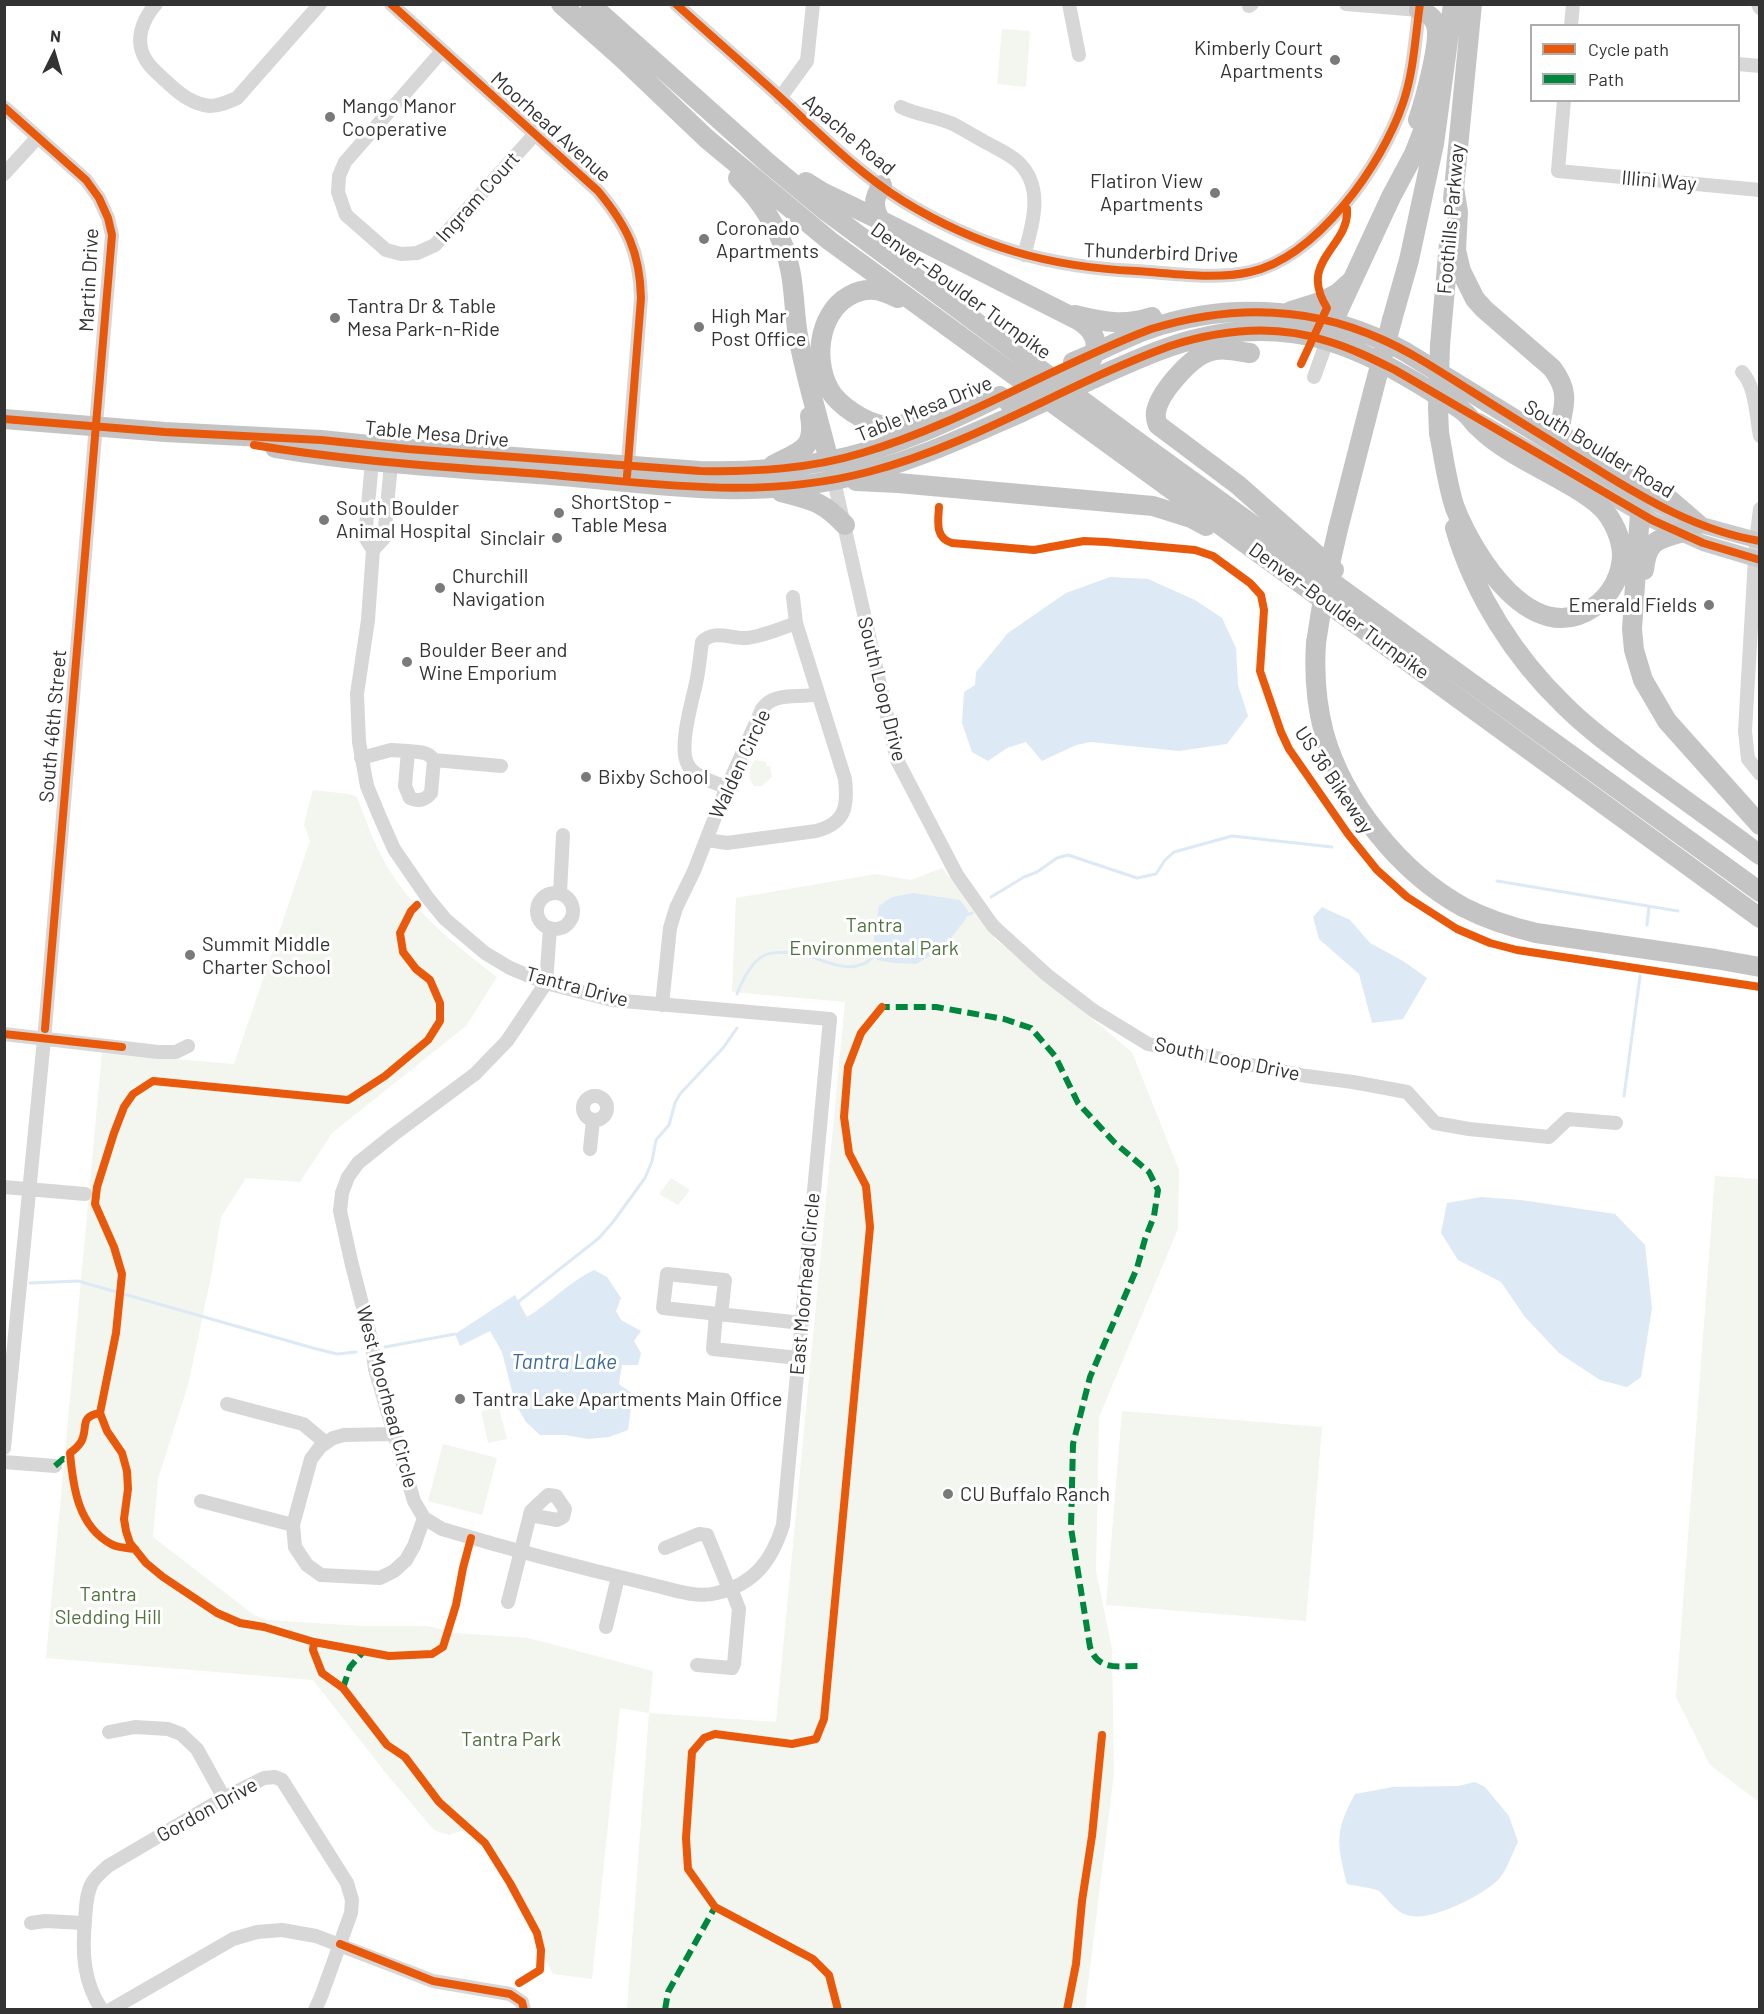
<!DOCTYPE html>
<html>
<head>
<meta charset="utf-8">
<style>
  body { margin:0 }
  #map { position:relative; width:1764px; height:2014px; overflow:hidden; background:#fff; font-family:Barlow,sans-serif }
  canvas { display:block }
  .frame { position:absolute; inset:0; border:6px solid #333; pointer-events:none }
  .legend { position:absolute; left:1530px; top:24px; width:210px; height:78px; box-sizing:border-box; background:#fff; border:2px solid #adadad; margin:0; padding:8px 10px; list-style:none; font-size:18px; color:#333 }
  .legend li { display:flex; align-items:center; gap:12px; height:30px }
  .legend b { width:30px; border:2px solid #adadad }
  .north { position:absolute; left:24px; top:24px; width:60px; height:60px; -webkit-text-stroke:4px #fff; paint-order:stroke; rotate:5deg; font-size:16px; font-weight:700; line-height:24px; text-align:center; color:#333 }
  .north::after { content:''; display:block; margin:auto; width:21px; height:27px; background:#333; clip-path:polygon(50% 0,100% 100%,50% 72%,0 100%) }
</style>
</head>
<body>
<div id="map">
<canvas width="1764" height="2014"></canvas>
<div class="frame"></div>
<ul class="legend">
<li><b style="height:8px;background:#e8590c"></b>Cycle path</li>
<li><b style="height:8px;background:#00873e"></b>Path</li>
</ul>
<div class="north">N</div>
</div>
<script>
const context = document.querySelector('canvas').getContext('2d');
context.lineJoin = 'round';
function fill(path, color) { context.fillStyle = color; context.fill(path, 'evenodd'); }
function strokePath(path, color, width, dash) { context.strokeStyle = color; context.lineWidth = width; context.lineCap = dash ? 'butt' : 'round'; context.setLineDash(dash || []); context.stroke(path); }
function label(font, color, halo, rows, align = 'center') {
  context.font = font + ' Barlow,sans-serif'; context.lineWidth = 6; context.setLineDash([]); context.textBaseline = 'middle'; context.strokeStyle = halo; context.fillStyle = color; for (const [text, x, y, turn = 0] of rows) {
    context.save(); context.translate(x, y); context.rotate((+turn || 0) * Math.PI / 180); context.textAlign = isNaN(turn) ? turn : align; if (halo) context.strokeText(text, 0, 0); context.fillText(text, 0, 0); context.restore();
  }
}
fill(new Path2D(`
  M1002,29L1030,31L1026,87L997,84Z
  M755,760L766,762V766H770L772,777L762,786H754C747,778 749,767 755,760Z
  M313,790L349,794L357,797C366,821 374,844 387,866C414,912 455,945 497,977L466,1026L332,1133L300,1182L246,1178L221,1217L211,1277L188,1385L158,1479L153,1537L254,1615L268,1620L361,1626H427L456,1633L528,1638L653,1671L649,1713L776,1722L845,1002L732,992L736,898L876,874L911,880L942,868L984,922L995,939L1132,1052L1179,1170L1178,1229L1099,1417L1096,1571L1112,1649L1114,1773L1085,2009H627L649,1713L620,1708L592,1979L553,1974L499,1869L485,1846L465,1830L449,1835L434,1830L389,1777L313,1680L46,1658L102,1053L234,1064L310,841L304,824Z
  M1715,1176L1759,1179V1802L1710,1765L1676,1697Z
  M671,1178L690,1190L678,1205L659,1194Z
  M499,1407L507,1439L488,1443L481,1411Z
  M1122,1411L1322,1427L1306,1621L1106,1605Z
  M443,1444L497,1458L482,1515L428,1501Z`), '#f2f6ee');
fill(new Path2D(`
  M1110,577L1148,579L1195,600L1222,618L1236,648L1238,685L1248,716L1227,744L1179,751L1091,742L1076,745L1042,761L1026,742L1007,748L988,761L972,752L962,723L964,692L975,685L976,672L1008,633L1066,593Z
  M913,893L960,900L968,911L965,920L942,949L916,964L893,963L877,960L873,955L875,949L874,937L879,906L892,897Z
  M1322,907L1350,920L1370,943L1403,961L1427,978L1403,1019L1372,1023L1359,974L1319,939L1313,917Z
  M1481,1197L1521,1200L1615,1214L1645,1245L1652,1308L1641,1377L1627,1387L1600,1380L1559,1353L1525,1317L1501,1282L1458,1260L1441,1233L1447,1203Z
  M594,1270L607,1277L621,1298L616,1311L621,1320L641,1331L634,1341L641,1353L638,1365H622L619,1384L633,1394L628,1430L609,1437L588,1439L565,1435H540L526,1422L515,1403L502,1352L490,1331L460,1346L455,1334L515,1295L527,1317C550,1303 569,1282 594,1270Z
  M1475,1782L1485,1787L1509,1816L1518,1842C1512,1853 1507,1870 1499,1879C1483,1895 1430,1923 1407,1915C1394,1911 1388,1899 1379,1891C1374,1888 1355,1886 1347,1884C1337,1844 1334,1832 1355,1794L1393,1787L1458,1786Z`), '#dde9f4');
strokePath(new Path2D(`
  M1497,881L1678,911
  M991,897L1024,877L1037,872L1057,858L1068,855L1137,878L1156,874L1165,860L1174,852L1232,836L1332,847
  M966,915L972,913
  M1647,925L1649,907
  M737,994C742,981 751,963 763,956C771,951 795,952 804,954C822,960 844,972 863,964C867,963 870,959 874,956
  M1624,1096L1640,976
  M30,1283L78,1281L313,1348L337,1354L356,1352
  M518,1302L599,1238L613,1222L645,1178L652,1161L656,1140L669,1125L675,1103L680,1094L723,1048L737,1028
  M385,1347L455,1334`), '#dde9f4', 3);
strokePath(new Path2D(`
  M156,4C142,20 134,41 146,60C151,69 162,77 169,84C181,95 193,104 210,106C219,106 228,102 237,98L320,4
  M391,4L598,191C627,226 640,252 641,298L627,474
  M676,4C711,36 746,66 781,98C820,134 858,173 903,201C978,247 1049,267 1136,271C1171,273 1215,280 1250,272C1317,257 1382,165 1403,103C1414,71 1415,38 1420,4
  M1069,4L1079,55
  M1346,4L1419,10
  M1758,4L1760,8
  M1249,6L1252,4
  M1571,26L1573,4
  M442,51L345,162L339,176L338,192L346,215L386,250L401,254L417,253L435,245L535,134
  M1738,64L1760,66
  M780,98L807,61L813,4
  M1564,100L1558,171L1760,190
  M4,107L86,180L99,198L108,218L112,235L45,1029L4,1448
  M901,107C917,115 935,116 953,124C965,130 977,138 989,144C998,149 1009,154 1017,161C1045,186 1033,224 1024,255
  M4,174L38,137
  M1742,372C1756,387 1756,416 1760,436
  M1314,377L1330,333
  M388,455L391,464L384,538L373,550L368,620L357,694L359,742L367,786L379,815L394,849L427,897L445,919L485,953L510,968L546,983L612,1000L830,1019L783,1525C772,1560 755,1584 717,1593C694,1599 668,1588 645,1583C577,1567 509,1549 442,1529L424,1518L414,1501L375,1369L371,1339L351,1261L340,1211L342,1193L348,1177L358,1163L393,1135L475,1074L507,1041L546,983L550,928
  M832,472L897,760L957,875L993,926L1047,975L1094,1011L1148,1044L1306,1076L1353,1082L1407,1092L1435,1123L1469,1129L1549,1137L1568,1119L1616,1123
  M1760,509L1756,541L1745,731L1748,759L1760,774
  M373,550L365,537L372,462L378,455
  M408,751C417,752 428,751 434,760
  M361,758L391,750L408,751L405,786L410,798C417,802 426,800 431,793L434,760L501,766
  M727,788C715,782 694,777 688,765C678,748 692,702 696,683C699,670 700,656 702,642C714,629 731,639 746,638C761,637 782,628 796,623
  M707,840L727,843L816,831C846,823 848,806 845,779L796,623L793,597
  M560,893L563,835
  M537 911a18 18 0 1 1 36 0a18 18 0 1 1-36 0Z
  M662,1005L670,928L676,908L694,871L724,794L762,709C774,691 799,699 818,694
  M4,1034L158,1052H176L188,1046
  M583 1108a12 12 0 1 1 24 0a12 12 0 1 1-24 0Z
  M590,1149L593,1120
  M4,1187L85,1194
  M716,1314L713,1349L798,1358
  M721,1315L725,1280L667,1274L663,1308L802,1323
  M227,1404L303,1424L326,1443
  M393,1434L344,1435L333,1438L320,1447L311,1459L293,1525L295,1547L307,1565L321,1575L380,1578L394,1571L406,1560L414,1546L424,1518
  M4,1462L55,1466
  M201,1501L293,1525
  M665,1548L699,1534L707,1535L729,1589
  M508,1602L531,1511L548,1495L556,1496L565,1509L563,1517L557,1520L530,1515
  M606,1627L618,1577
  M697,1665L732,1668L734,1664L739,1609L731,1588
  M109,1732L135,1727L168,1729L181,1734L197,1749L224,1798
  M31,1923L45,1921L84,1923
  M102,2010C83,1982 82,1952 85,1920C86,1908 86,1894 92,1883C96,1876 102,1872 108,1866L224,1798L264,1778L275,1777L282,1780L347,1883L352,1900L351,1913L322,1994L315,2010
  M110,2010L233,1939L257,1932L282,1930L316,1936L433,1981L510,1994L522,2002L524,2010`), '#d7d7d7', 14);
strokePath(new Path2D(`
  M1479,421L1652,520L1703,543L1760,560
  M1638,495L1698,524L1760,541`), '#cacaca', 16);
strokePath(new Path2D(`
  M561,4L622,58L707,139L830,241L1760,918
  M590,4L768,163L826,211L1130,436L1760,892
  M1418,120C1424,102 1441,42 1436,25C1434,17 1427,13 1419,10
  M738,178C762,201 784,236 790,269C795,292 794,317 799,341C807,382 819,421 829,461
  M806,182L822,192L880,220L1078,320C1094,330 1101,343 1091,361
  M1454,187L1458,212L1456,250L1461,271L1475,299L1484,309L1552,368C1558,376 1563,384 1564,394C1567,420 1547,429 1580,448
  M1453,199L1472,4
  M880,220C873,206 873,199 882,185
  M898,298C891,295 883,291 876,290C867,289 857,291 849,296C817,314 812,366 833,395C841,405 851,412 862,418C870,422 879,426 888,426C903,427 919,419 932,414
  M1291,311L1323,301L1338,293L1350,282
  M1075,315C1103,322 1124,326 1152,317
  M1392,320L1409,260L1434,144L1453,4
  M1333,322L1391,197L1414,154L1432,108
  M1440,345L1449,244
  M1250,353C1236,351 1221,347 1208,352C1190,358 1159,393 1156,412C1155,417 1156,420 1158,425L1238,485L1334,570
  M1073,362C1099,352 1123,338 1149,329C1234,299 1325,309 1404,351L1638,495L1640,513L1632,629L1634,650L1643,680L1667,721L1760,825
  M1095,378C1164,347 1214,324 1292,333C1342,339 1390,366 1432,392C1442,399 1455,404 1464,412C1469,416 1473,422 1477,426C1487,436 1499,445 1511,452C1538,469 1579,487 1601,507C1613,519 1621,537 1622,554C1622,575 1611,595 1594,607C1532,650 1474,556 1455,508C1447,484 1444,458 1439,433
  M4,419L165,432L321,440L408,449L700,471C743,472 786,469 828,461C888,450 946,423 1000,396
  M275,448C366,464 458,468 550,475C644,482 741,500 835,480C901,467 961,439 1022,412
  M773,465C799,451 816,450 810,416
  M1628,477L1669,499L1698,524
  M856,481L898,483L1153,506L1191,518L1206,526
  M781,492C812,500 822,501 845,525
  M1455,528C1474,594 1515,658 1564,705C1590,731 1620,752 1649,774C1686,801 1723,827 1760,855
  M1338,529L1373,392
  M1644,570C1647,542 1655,540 1680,533
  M1316,643C1314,674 1316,703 1324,733C1343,802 1401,873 1463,907C1486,919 1511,927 1536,933L1715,959L1760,967`), '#c4c4c4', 20);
strokePath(new Path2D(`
  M1373,392L1392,320
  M1009,403L1082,369
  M1022,412L1095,378
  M1439,433L1438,408L1440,345
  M1316,643L1325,586L1338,529`), '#c4c4c4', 20);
strokePath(new Path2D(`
  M879,1010L882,1007H936L1004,1019L1031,1028L1055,1056L1078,1103L1114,1142L1149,1172L1158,1190L1154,1216L1145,1239L1137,1268L1090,1377L1073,1444L1071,1528L1090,1647C1098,1671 1118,1666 1138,1666
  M55,1466L63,1459L67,1460L71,1463
  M343,1688L350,1667L364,1651
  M665,2010L668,1992L715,1907`), '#00873e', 6, [12, 6]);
strokePath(new Path2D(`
  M391,4L598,191C627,226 640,252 641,298L627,476
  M676,4C711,36 746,66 781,98C820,134 858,173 903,201C978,247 1049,267 1136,271C1171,273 1215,280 1250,272C1317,257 1382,165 1403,103C1414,71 1415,38 1420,4
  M4,107L86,180L99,198L108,218L112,235L45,1029
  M1301,364L1327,308C1297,260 1350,247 1347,209
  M4,419L165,432L321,440L408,449L700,471C755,472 810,469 862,453C963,423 1053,366 1151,329C1229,305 1306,305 1381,339C1413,353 1442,373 1471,391C1512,417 1554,443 1595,468C1646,500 1699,531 1760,541
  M254,445C353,462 452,467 552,475C659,484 762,500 868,472C975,444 1068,383 1170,346C1220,330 1276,324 1327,341C1351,348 1373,359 1395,370L1652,520L1703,543L1760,560
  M939,507C938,522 935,538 952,543L1034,550L1084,541L1106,542L1195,550L1213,556L1250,583L1261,595L1264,610L1260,671L1281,732L1289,749L1348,834L1377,870L1407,897L1457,929L1490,943L1517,950L1760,987
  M417,905L411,911L400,933L403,952L416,969L430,980L440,1003V1021L428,1040L385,1076L348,1100L153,1081L133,1094L124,1107L114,1133L97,1187L95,1204L114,1247L122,1274L116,1333L100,1413L107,1431L122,1453L127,1471L128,1489L124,1519L126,1531L130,1543L146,1563L163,1577L217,1613L240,1623L264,1627L314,1642L389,1656L432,1654L443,1647L456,1605L463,1568L471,1538
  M4,1034L122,1047
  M100,1413C78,1417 89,1428 81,1442C78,1447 74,1450 70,1453C73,1487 78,1526 111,1544C118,1548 127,1548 135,1549
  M314,1642L313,1650L322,1673L343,1688L387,1745L405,1757L439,1802L485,1843L510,1883L537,1933L541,1950L540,1970L519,1983
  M340,1944L433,1981L510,1994L522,2002L524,2010
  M838,2010L829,1975L813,1959L715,1907L688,1869L686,1838L692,1752L704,1738L715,1734L792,1744L816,1739L824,1719L870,1227L866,1186L849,1153L844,1117L848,1067L861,1033L882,1007
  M1067,2010L1076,1964L1082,1901L1092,1836L1102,1735`), '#e8590c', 8);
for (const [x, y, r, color] of [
  [1335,60,6,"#7a7a7a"],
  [330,117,6,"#7a7a7a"],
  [1215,193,6,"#7a7a7a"],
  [704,239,6,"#7a7a7a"],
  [335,318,6,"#7a7a7a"],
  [699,327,6,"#7a7a7a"],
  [559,513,6,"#7a7a7a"],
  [324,520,6,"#7a7a7a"],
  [557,538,6,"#7a7a7a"],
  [440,588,6,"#7a7a7a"],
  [1709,605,6,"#7a7a7a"],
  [407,662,6,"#7a7a7a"],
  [586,777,6,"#7a7a7a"],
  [190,955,6,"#7a7a7a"],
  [460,1399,6,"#7a7a7a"],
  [948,1494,6,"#7a7a7a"]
]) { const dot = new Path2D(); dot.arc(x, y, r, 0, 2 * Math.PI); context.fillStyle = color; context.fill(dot); strokePath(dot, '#fff', 2); }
label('20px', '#333', '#fff', [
  ["Kimberly Court",1323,48,"right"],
  ["Apartments",1323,71,"right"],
  ["Mango Manor",342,106],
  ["Cooperative",342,129],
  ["Flatiron View",1203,181,"right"],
  ["Apartments",1203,204,"right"],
  ["Coronado",716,228],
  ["Apartments",716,251],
  ["Tantra Dr & Table",347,306],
  ["Mesa Park-n-Ride",347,329],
  ["High Mar",711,316],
  ["Post Office",711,339],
  ["ShortStop -",571,502],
  ["Table Mesa",571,525],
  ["South Boulder",336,508],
  ["Animal Hospital",336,531],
  ["Sinclair",545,538,"right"],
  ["Churchill",452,576],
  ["Navigation",452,599],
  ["Emerald Fields",1697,605,"right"],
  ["Boulder Beer and",419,650],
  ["Wine Emporium",419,673],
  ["Bixby School",598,777],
  ["Summit Middle",202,944],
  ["Charter School",202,967],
  ["Tantra Lake Apartments Main Office",472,1399],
  ["CU Buffalo Ranch",960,1494]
], 'left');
label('20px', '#333', '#fff', [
  ["Moorhead Avenue",551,127,42],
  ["Apache Road",849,135,40],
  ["Illini Way",1659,181,5],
  ["Ingram Court",478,197,-48],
  ["Foothills Parkway",1451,219,-85],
  ["Thunderbird Drive",1161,253,2],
  ["Martin Drive",89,280,-87],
  ["Denver–Boulder Turnpike",961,291,36],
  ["Table Mesa Drive",924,409,-22],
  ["Table Mesa Drive",437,434,5],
  ["South Boulder Road",1599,449,31],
  ["Denver–Boulder Turnpike",1339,611,36],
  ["South Loop Drive",882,689,76],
  ["South 46th Street",53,726,-85],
  ["Walden Circle",740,764,-65],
  ["US 36 Bikeway",1334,780,56],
  ["Tantra Drive",577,987,15],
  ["South Loop Drive",1227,1059,12],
  ["East Moorhead Circle",805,1284,-85],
  ["West Moorhead Circle",387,1397,75],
  ["Gordon Drive",207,1810,-29]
]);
label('20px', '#50723d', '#fff', [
  ["Tantra",874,925],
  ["Environmental Park",874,948],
  ["Tantra",108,1594],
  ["Sledding Hill",108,1617],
  ["Tantra Park",511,1739]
]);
label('italic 21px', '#3c6b9a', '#fff', [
  ["Tantra Lake",564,1362]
]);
</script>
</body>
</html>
